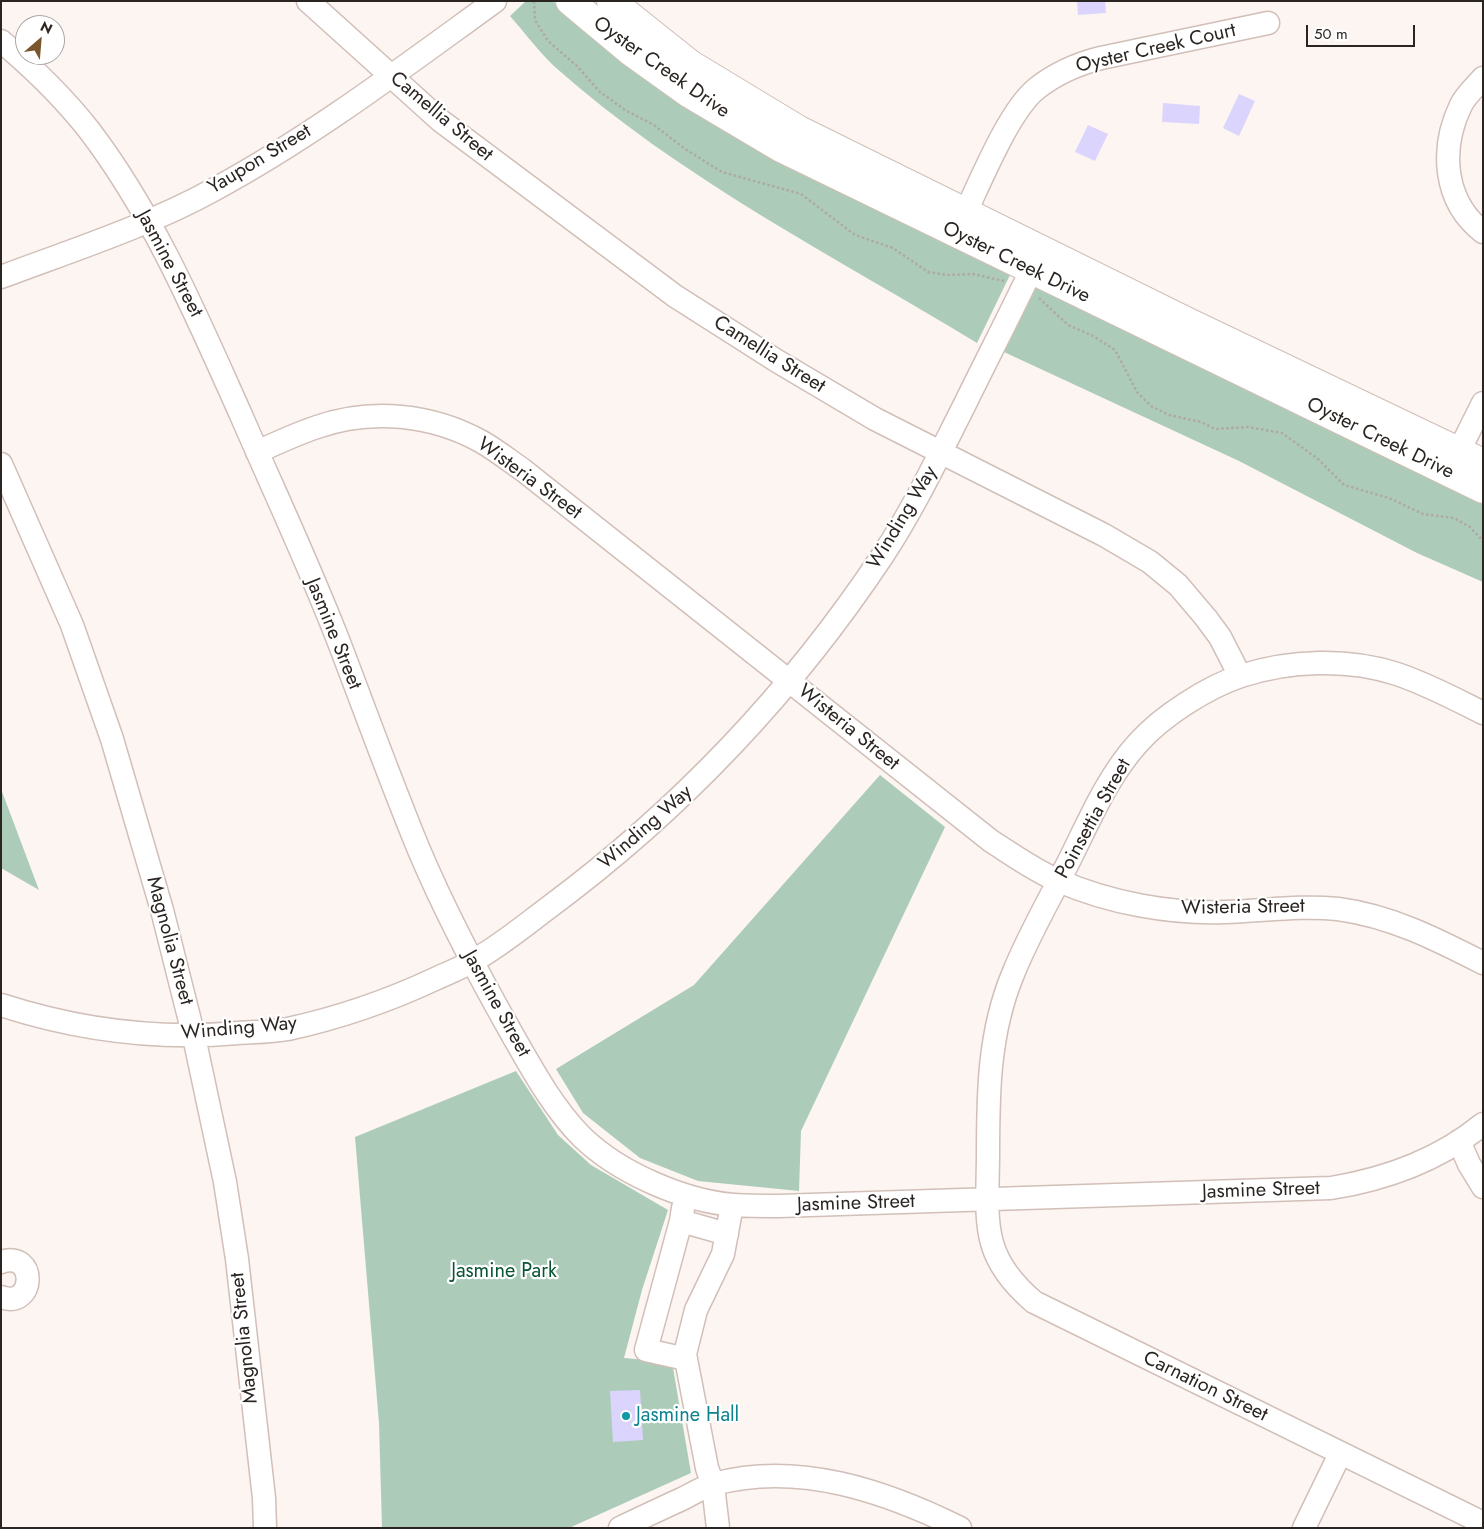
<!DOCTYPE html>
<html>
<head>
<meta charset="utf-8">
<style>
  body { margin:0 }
  #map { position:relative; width:1484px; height:1529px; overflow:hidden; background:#fcf5f2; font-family:Jost,sans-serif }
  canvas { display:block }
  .frame { position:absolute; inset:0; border:2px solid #2b2522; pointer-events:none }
  .north { position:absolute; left:15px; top:15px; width:50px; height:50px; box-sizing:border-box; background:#fff; border:1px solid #aaa8a7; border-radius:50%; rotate:27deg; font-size:14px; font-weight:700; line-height:20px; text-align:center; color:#2b2522 }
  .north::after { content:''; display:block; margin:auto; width:18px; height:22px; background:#79562e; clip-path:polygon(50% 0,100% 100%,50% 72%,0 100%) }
  .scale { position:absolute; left:1306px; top:25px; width:109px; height:22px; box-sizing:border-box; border:2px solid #2b2522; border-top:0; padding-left:6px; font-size:15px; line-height:18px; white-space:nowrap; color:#2b2522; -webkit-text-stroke:4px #fff; paint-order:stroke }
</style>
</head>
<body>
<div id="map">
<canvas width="1484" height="1529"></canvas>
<div class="frame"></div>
<div class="north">N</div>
<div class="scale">50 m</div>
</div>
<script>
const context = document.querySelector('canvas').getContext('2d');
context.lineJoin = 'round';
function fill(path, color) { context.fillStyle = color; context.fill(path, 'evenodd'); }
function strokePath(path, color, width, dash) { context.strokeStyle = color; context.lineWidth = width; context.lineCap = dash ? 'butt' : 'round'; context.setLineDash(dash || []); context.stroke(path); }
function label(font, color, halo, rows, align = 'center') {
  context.font = font + ' Jost,sans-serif'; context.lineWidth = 4.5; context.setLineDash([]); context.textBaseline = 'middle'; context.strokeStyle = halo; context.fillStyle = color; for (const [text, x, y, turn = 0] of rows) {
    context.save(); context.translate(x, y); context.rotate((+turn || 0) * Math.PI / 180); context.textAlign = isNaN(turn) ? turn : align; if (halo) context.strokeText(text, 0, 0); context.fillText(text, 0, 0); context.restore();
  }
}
fill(new Path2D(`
  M526,1H553L562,10L934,236L1010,275L977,343C834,256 681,179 555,67C539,52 525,33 510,16Z
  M1047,287L1483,498V582L1417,553L1239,461L1004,352L1034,289Z
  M880,775L945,827L801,1131L799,1191L698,1181L640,1158L583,1113L556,1069L694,985Z
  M1,789L39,890L1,868Z
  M516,1071L558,1135L591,1165L668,1210L642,1290L624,1358L672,1362L691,1473L569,1528H382L379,1423L355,1137Z`), '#acccb9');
fill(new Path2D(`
  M1077,1H1105L1106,13L1078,15Z
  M1239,94L1255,101L1239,136L1223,128Z
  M1163,103L1200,106L1199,124L1162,122Z
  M1088,125L1108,134L1095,161L1075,152Z
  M640,1390L643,1440L613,1442L610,1391Z`), '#dbd5fd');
const minor = new Path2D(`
  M308,1L441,121L675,296L777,361L875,419L1104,535L1150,562L1178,585L1206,618L1220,637L1240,676
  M1,41C33,68 63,97 89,130C154,215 197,317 241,415C274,491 310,567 340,645C366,713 391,782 419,850C446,914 478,974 512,1034C532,1069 553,1108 582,1137C619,1173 684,1201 734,1205C749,1206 764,1206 779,1206L1331,1188C1387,1179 1439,1160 1483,1124
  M1483,78C1476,86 1466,95 1461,105C1440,148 1443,201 1483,232
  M958,228C977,191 1006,114 1036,89C1056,73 1077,64 1101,58L1268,23
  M1,277C73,250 148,226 215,189C313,136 405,66 495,1
  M257,452C277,443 296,434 317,427C371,408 432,414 482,442C496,450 510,461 523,470L991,841C1013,855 1035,871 1059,881C1110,903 1170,914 1225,912C1263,911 1300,905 1338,909C1391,916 1436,939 1483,963
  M1,464L72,625L112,739L162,910L194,1037L225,1182L237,1259L264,1498L265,1528
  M1451,467L1483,403
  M1483,713C1455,699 1427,684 1397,674C1349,658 1289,660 1241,676C1207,687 1161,717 1138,743C1108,776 1090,819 1070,859C1051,897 1029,934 1013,974C988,1034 988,1096 988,1159C987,1224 981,1257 1034,1302L1483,1523
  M1,1005C78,1030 158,1040 238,1033C254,1032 272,1032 288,1029C338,1018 388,1001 435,979C448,973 461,968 473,961C500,946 524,926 548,908C680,810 792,692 883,555C914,508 938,457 964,406C989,355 1015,305 1039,254
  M1459,1141L1469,1164L1483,1187
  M683,1208L681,1221L727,1234
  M681,1221L646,1350L686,1359
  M1,1262C38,1250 35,1310 1,1297
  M620,1528C641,1518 662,1508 682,1499C692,1494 703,1487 714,1484C798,1461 885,1491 960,1528
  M718,1528L713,1485L707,1468L685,1354L696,1310L723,1254L732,1205
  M1304,1528L1340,1454`);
const major = new Path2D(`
  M570,1L630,51L690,94L781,148L1483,489
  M611,1L690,64L799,130L1188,322L1483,463`);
strokePath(minor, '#d1bfb8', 25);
strokePath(major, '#d1bfb8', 30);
strokePath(new Path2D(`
  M534,1L535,20L548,41L577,66L600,92L625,110L654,125L685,149L722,172L801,194L855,235L893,248L928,272L947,275L973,274L1004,281
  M1039,298L1068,325L1093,336L1115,350L1137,392L1151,406L1169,415L1201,422L1215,429L1248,427L1282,433L1318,459L1344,485L1389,498L1423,514L1454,518L1470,527L1483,541`), '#afa8a5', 2.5, [2.5, 2.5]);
strokePath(minor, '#fff', 22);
strokePath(major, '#fff', 28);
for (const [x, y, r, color] of [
  [626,1416,5,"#0f9aa8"]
]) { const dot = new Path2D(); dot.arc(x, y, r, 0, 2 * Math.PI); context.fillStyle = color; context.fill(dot); strokePath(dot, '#fff', 2); }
label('20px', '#2b2522', '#fff', [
  ["Oyster Creek Court",1156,49,-13],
  ["Oyster Creek Drive",661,68,35],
  ["Camellia Street",441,117,40],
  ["Yaupon Street",260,160,-31],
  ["Oyster Creek Drive",1016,263,26],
  ["Jasmine Street",169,264,62],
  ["Camellia Street",769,355,32],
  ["Oyster Creek Drive",1380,439,26],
  ["Wisteria Street",529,479,36],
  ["Winding Way",903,518,-59],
  ["Jasmine Street",333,634,68],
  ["Wisteria Street",848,728,39],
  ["Poinsettia Street",1094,819,-61],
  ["Winding Way",646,828,-41],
  ["Wisteria Street",1243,908,-1],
  ["Magnolia Street",169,941,75],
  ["Jasmine Street",496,1004,61],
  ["Winding Way",239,1029,-5],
  ["Jasmine Street",1261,1191,-2],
  ["Jasmine Street",856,1204,-2],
  ["Magnolia Street",245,1338,-96],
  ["Carnation Street",1205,1387,26]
]);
label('20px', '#095435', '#fff', [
  ["Jasmine Park",504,1272]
]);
label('20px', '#0d838f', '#fff', [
  ["Jasmine Hall",636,1416]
], 'left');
</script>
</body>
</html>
